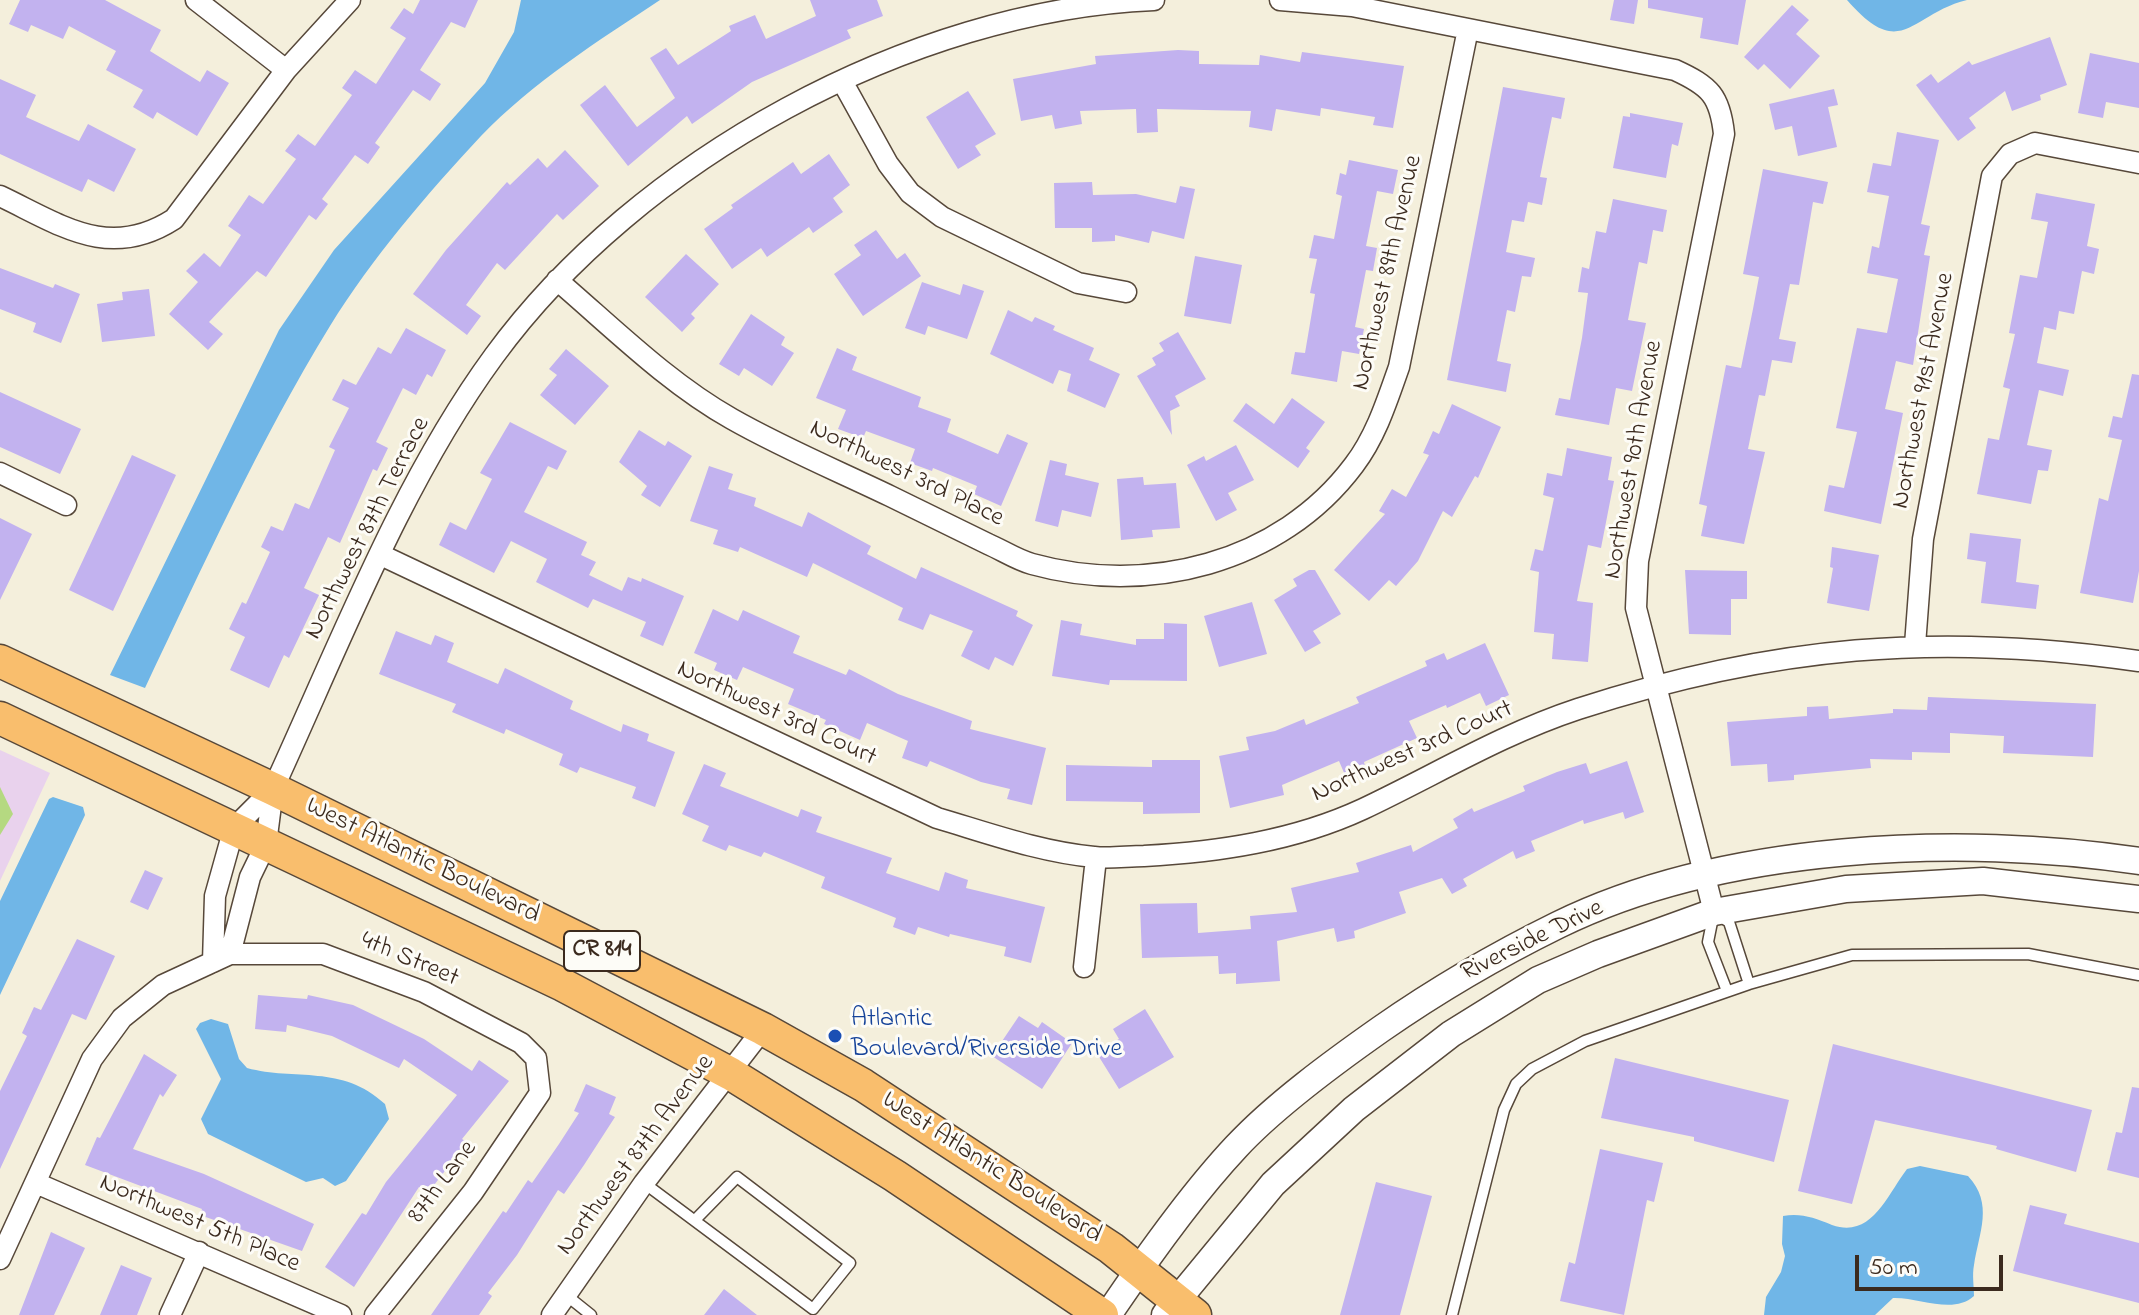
<!DOCTYPE html>
<html>
<head>
<meta charset="utf-8">
<style>
  body { margin:0 }
  #map { position:relative; width:2139px; height:1315px; overflow:hidden; background:#f4efdc; font-family:"Indie Flower",sans-serif }
  canvas { display:block }
  .scale { position:absolute; left:1855px; top:1255px; width:148px; height:36px; box-sizing:border-box; border:4px solid #3b2a1e; border-top:0; padding-left:10px; font-size:24px; line-height:28px; white-space:nowrap; color:#3b2a1e; -webkit-text-stroke:6px #fdfcf7; paint-order:stroke }
</style>
</head>
<body>
<div id="map">
<canvas width="2139" height="1315"></canvas>
<div class="scale">50 m</div>
</div>
<script>
const context = document.querySelector('canvas').getContext('2d');
context.lineJoin = 'round';
function fill(path, color) { context.fillStyle = color; context.fill(path, 'evenodd'); }
function strokePath(path, color, width, dash) { context.strokeStyle = color; context.lineWidth = width; context.lineCap = dash ? 'butt' : 'round'; context.setLineDash(dash || []); context.stroke(path); }
function label(font, color, halo, rows, align = 'center') {
  context.font = font + ' "Indie Flower",sans-serif'; context.lineWidth = 6; context.setLineDash([]); context.textBaseline = 'middle'; context.strokeStyle = halo; context.fillStyle = color; for (const [text, x, y, turn = 0] of rows) {
    context.save(); context.translate(x, y); context.rotate((+turn || 0) * Math.PI / 180); context.textAlign = isNaN(turn) ? turn : align; if (halo) context.strokeText(text, 0, 0); context.fillText(text, 0, 0); context.restore();
  }
}
fill(new Path2D(`
  M0,750L50,773L0,881Z`), '#e9d2ed');
fill(new Path2D(`
  M0,787L13,814L0,835Z`), '#b5d981');
fill(new Path2D(`
  M521,0H660C598,41 533,82 481,136C427,194 372,258 330,326C259,442 203,566 145,688L110,675L279,330L334,250L485,83L514,32Z
  M1847,0H1967C1910,14 1902,63 1847,0Z
  M53,797L83,807L85,815L0,995V901L49,799Z
  M211,1019L228,1024L239,1059L247,1068C295,1081 342,1064 385,1104L389,1119L346,1181L335,1186L323,1178L306,1182L208,1134L201,1119L221,1079L196,1029L200,1023Z
  M1920,1166L1968,1176C1994,1204 1979,1232 1974,1265C1972,1275 1974,1286 1974,1296C1953,1315 1919,1297 1893,1298L1875,1315H1764L1766,1297L1781,1272L1785,1256L1782,1244L1783,1216C1802,1213 1814,1218 1832,1225C1872,1239 1887,1195 1907,1169Z`), '#70b6e7');
fill(new Path2D(`
  M20,0H105L161,30L150,51L200,82L207,70L229,83L197,136L157,112L153,119L133,107L143,90L106,70L116,51L69,26L63,39L31,25L28,32L9,24Z
  M420,0H478L465,28L451,22L420,70L441,84L430,101L413,90L375,143L380,147L368,164L355,155L322,199L328,204L316,220L309,215L266,277L257,271L209,322L223,334L208,350L169,314L198,282L186,271L204,253L220,267L241,235L228,226L249,195L263,204L296,159L285,151L298,134L315,146L352,95L342,88L355,70L376,84L406,38L390,28L404,8L413,14Z
  M810,0H877L883,16L847,30L851,38L752,82L692,124L687,116L628,166L580,105L605,85L637,127L675,98L650,58L666,48L678,65L731,31L729,26L755,15L766,39L816,16Z
  M1614,0H1638L1634,24L1610,20Z
  M1648,0H1746L1738,45L1700,38L1703,18L1648,8Z
  M1792,5L1809,20L1796,34L1820,56L1790,89L1764,64L1758,70L1744,57Z
  M2050,37L2067,85L2040,95L2041,100L2012,111L2005,91L1969,118L1976,128L1958,141L1916,85L1931,74L1938,83L1969,61L1972,65Z
  M1178,50L1199,51V64L1259,65L1260,55L1300,62L1302,52L1404,66L1393,128L1373,125L1375,117L1321,108L1320,116L1276,109L1272,131L1249,127L1251,111L1157,109L1158,132L1137,133L1136,109L1080,111L1082,124L1055,129L1052,115L1021,121L1013,79L1096,64L1095,56Z
  M2090,53L2139,63V108L2106,102L2103,118L2078,113Z
  M0,79L36,95L26,117L79,141L88,124L136,149L114,192L88,179L82,192L0,154Z
  M1503,87L1565,98L1561,119L1552,117L1540,177L1547,178L1542,205L1528,202L1524,222L1512,220L1506,252L1535,258L1531,277L1522,276L1515,312L1507,310L1497,361L1511,364L1506,392L1447,380Z
  M1834,89L1838,105L1828,107L1837,147L1798,156L1792,126L1775,130L1769,104Z
  M968,91L996,134L975,146L981,155L958,169L926,117Z
  M1630,113L1683,123L1678,146L1672,144L1666,178L1613,168L1623,116L1630,117Z
  M1897,132L1939,140L1921,224L1930,226L1924,255L1930,256L1913,365L1896,361L1885,409L1903,413L1881,524L1824,511L1829,485L1844,488L1857,432L1836,428L1857,328L1887,333L1898,279L1867,273L1872,246L1879,248L1889,196L1867,192L1873,163L1891,166Z
  M565,150L599,186L563,220L557,214L505,270L497,263L466,305L481,316L467,335L413,294L446,250L507,182L510,185L538,158L547,168Z
  M829,154L850,185L833,198L843,212L813,233L809,227L767,257L761,248L732,269L704,229L733,208L731,205L793,162L801,174Z
  M1349,160L1398,170L1393,194L1377,191L1366,246L1377,248L1373,271L1366,270L1355,327L1364,329L1359,354L1342,351L1337,382L1291,374L1295,352L1305,353L1315,294L1310,293L1317,259L1309,258L1314,235L1334,239L1342,196L1336,194L1340,173L1346,175Z
  M1763,169L1828,182L1823,204L1813,202L1799,285L1790,284L1779,339L1796,342L1792,363L1772,360L1765,396L1759,395L1748,449L1765,452L1744,544L1701,536L1707,506L1699,504L1726,365L1741,368L1753,309L1759,277L1743,274Z
  M1092,182L1093,195L1136,194L1176,203L1180,186L1195,189L1184,239L1152,231L1149,243L1115,235V241L1092,242V228H1055L1054,183Z
  M2036,193L2095,204L2087,246L2099,249L2094,274L2082,271L2074,314L2059,311L2056,330L2044,327L2037,363L2069,370L2063,396L2039,390L2027,445L2052,450L2048,471L2038,470L2031,504L1977,494L1988,438L1999,440L2010,389L2003,387L2015,334L2009,333L2020,275L2037,278L2048,222L2031,219Z
  M1613,199L1667,210L1663,232L1653,230L1647,264L1639,262L1628,320L1646,323L1632,391L1616,388L1609,425L1555,415L1559,398L1570,400L1582,338L1588,293L1578,292L1582,267L1589,269L1596,231L1606,233Z
  M876,230L897,259L905,253L921,276L863,316L834,274L861,255L854,245Z
  M686,254L719,284L691,314L695,318L682,332L645,297Z
  M1195,256L1242,265L1231,324L1184,316Z
  M0,268L53,288L55,284L80,294L61,343L33,332L36,323L0,309Z
  M922,282L960,295L963,284L984,291L967,339L928,326L925,335L905,328Z
  M149,289L155,336L102,342L97,304L123,300L122,292Z
  M1008,310L1032,322L1035,317L1055,326L1053,330L1094,348L1089,360L1120,374L1105,408L1067,391L1071,374L1059,370L1053,384L990,354Z
  M751,314L785,337L781,345L794,353L772,386L744,368L739,376L719,364Z
  M406,328L446,350L432,377L427,374L416,395L403,388L376,442L388,448L377,471L373,469L340,543L328,537L304,588L319,595L289,658L284,655L269,688L230,670L245,637L229,629L242,602L246,604L270,552L261,547L271,526L283,531L295,503L309,509L335,450L329,447L349,408L332,400L343,379L356,385L378,347L391,354Z
  M1178,332L1206,379L1175,396L1180,406L1170,411L1172,435L1137,376L1156,365L1152,358L1164,351L1159,343Z
  M837,348L857,357L852,370L921,397L918,407L951,419L947,432L998,454L1007,434L1028,443L1001,506L974,494L977,486L933,468L932,471L910,463L915,449L866,431L863,438L838,429L846,410L816,398Z
  M566,349L609,386L575,425L540,395L557,375L549,369Z
  M2132,374L2139,375V571L2133,603L2080,593L2099,498L2108,501L2122,440L2108,437L2113,416L2122,418Z
  M0,392L81,429L60,474L0,447Z
  M1292,398L1325,422L1306,448L1310,451L1298,468L1233,421L1246,403L1274,424Z
  M1452,404L1501,427L1478,478L1475,476L1452,517L1443,511L1418,561L1396,586L1389,580L1369,601L1334,570L1385,514L1379,511L1392,489L1406,497L1429,455L1423,453L1433,431L1439,434Z
  M510,422L567,451L557,470L548,466L524,512L587,542L581,555L596,562L589,575L622,591L628,577L641,582L642,578L684,596L663,646L640,636L646,622L593,599L588,608L536,582L547,559L511,541L494,573L439,545L450,522L466,530L492,479L480,473Z
  M639,430L665,446L668,441L692,456L660,507L641,495L647,486L619,462Z
  M1236,445L1254,480L1228,493L1237,510L1216,521L1187,465L1204,456L1206,461Z
  M1567,448L1612,457L1608,480L1614,481L1601,548L1588,545L1577,601L1593,603L1588,662L1552,659L1554,634L1534,632L1539,572L1530,570L1535,549L1543,551L1554,498L1543,495L1547,473L1562,476Z
  M132,455L176,475L113,611L69,590Z
  M1050,460L1067,464L1065,475L1099,483L1091,517L1062,510L1058,527L1035,521Z
  M709,466L733,474L728,489L756,498L754,506L802,527L808,512L871,546L867,554L916,579L921,567L1018,611L1016,616L1033,625L1013,666L995,657L989,670L961,656L973,631L930,614L923,630L898,620L903,608L813,563L807,577L740,547L738,552L713,544L718,530L690,521Z
  M1143,477L1144,485L1176,483L1180,528L1152,530L1153,537L1121,540L1117,479Z
  M0,518L32,534L0,600Z
  M1970,533L2021,539L2016,582L2039,585L2036,609L1981,603L1986,562L1967,559Z
  M1832,547L1879,555L1869,611L1827,603L1833,568L1830,567Z
  M1309,570H1315L1341,614L1313,631L1321,643L1305,652L1274,600L1297,586L1293,579Z
  M1685,570L1747,571V599H1731V635L1689,634Z
  M1252,602L1267,654L1219,667L1204,616Z
  M713,609L738,621L743,610L800,636L793,653L846,675L849,669L898,694L972,721L970,729L1046,748L1032,805L1007,799L1010,789L981,782L930,761L927,767L902,758L908,741L867,723L860,740L824,724L826,720L788,704L794,689L743,667L737,680L714,670L717,663L694,653Z
  M1061,620L1082,624L1080,635L1136,645V639H1164V623L1187,624V681L1110,680L1109,685L1052,676Z
  M396,631L431,645L435,635L454,643L447,662L498,684L505,668L573,701L570,709L621,732L623,724L649,734L647,741L675,752L655,807L632,798L636,787L580,767L577,773L559,765L563,754L506,729L504,734L452,712L456,704L379,674Z
  M1485,643L1509,695L1486,706L1480,693L1447,708L1446,705L1409,721L1417,738L1364,762L1365,766L1345,775L1339,761L1282,785L1284,795L1230,808L1219,756L1249,750L1246,737L1275,731L1304,719L1306,725L1359,703L1356,697L1427,666L1425,661L1444,653L1447,660Z
  M1928,697L2096,704L2093,757L2003,753L2004,736L1950,733V753L1912,752V760L1870,759L1871,768L1794,775V780L1768,782L1767,764L1731,766L1727,722L1807,716V707L1828,706L1829,719L1893,713V709L1927,710Z
  M1152,760H1200V813L1143,814V802L1066,801V765L1152,767Z
  M1627,761L1644,812L1625,819L1623,812L1584,824L1583,820L1531,841L1535,851L1516,859L1513,851L1463,879L1467,886L1452,894L1442,878L1399,892L1406,913L1354,931L1355,938L1337,942L1334,928L1277,941L1280,981L1236,984V973L1219,974L1218,956L1142,958L1140,904L1197,903L1198,933L1251,929L1250,916L1297,912L1291,888L1359,872L1356,863L1411,845L1413,852L1458,828L1453,819L1472,808L1474,812L1525,791L1523,786L1557,772L1586,763L1590,774Z
  M704,764L726,773L720,786L798,817L801,809L822,817L816,832L892,858L886,873L939,891L945,872L968,880L966,888L1045,907L1031,963L1004,956L1006,947L950,934L949,937L918,927L915,935L893,927L896,918L821,888L825,877L764,852L761,857L729,845L726,851L702,841L709,826L682,814Z
  M145,870L163,878L148,910L130,902Z
  M77,939L115,956L86,1020L72,1014L0,1169V1091L27,1036L22,1033L34,1007L41,1010Z
  M258,995L307,999L308,995L353,1005L424,1039L472,1071L479,1060L509,1081L462,1139L467,1142L428,1193L419,1187L354,1287L325,1267L362,1213L366,1215L386,1182L457,1095L404,1059L399,1068L332,1036L287,1025L286,1032L255,1029Z
  M1145,1009L1174,1057L1119,1089L1096,1052L1119,1039L1113,1029Z
  M1019,1016L1038,1028L1042,1022L1072,1043L1042,1089L992,1056Z
  M1833,1044L2092,1110L2076,1172L1996,1149L1997,1146L1875,1120L1852,1204L1798,1191Z
  M144,1054L177,1075L163,1097L160,1094L133,1149L204,1174L314,1224L302,1251L200,1215L202,1209L85,1165L97,1137L100,1138Z
  M1615,1058L1789,1100L1774,1162L1694,1141V1137L1601,1118Z
  M586,1084L616,1097L609,1114L615,1117L584,1165L564,1194L558,1190L517,1255L488,1293L492,1296L479,1315H431L503,1211L506,1213L528,1180L532,1183L559,1144L579,1113L574,1111Z
  M2132,1087L2139,1088V1178L2107,1170L2116,1132L2122,1133Z
  M1600,1149L1663,1163L1654,1202L1647,1200L1624,1315L1560,1301L1569,1262L1575,1264Z
  M1376,1182L1432,1196L1400,1315H1340Z
  M2030,1205L2067,1214L2064,1224L2139,1243V1303L2013,1271Z
  M51,1232L85,1248L54,1315H19Z
  M121,1265L152,1278L137,1315H100Z
  M724,1289L757,1315H704Z`), '#c2b2ef');
const service = new Path2D(`
  M1727,991L1708,942L1714,912L1729,922L1749,984
  M644,1183L813,1309L850,1263L737,1177L696,1219
  M566,1295L591,1315
  M1452,1315L1504,1110L1516,1084L1532,1069L1585,1041L1749,984L1852,955L2028,954L2139,975`);
const minor = new Path2D(`
  M196,0L286,70
  M1280,0L1352,6L1675,70C1710,86 1720,96 1724,134L1638,561L1636,608L1714,912
  M842,81L888,164L910,193L942,217L1078,283L1126,292
  M0,196C61,225 109,261 174,219L286,70L350,0
  M557,280C613,328 668,383 732,419C783,448 838,471 890,496C923,512 956,528 988,544C1002,550 1017,560 1032,564C1147,596 1280,564 1354,465C1376,436 1387,401 1399,367L1468,29
  M0,473L66,505
  M381,555L937,818C988,833 1040,852 1094,857C1110,859 1128,856 1144,856C1218,852 1294,841 1363,809C1435,775 1502,734 1578,709C1772,646 1937,632 2139,661
  M1915,645L1923,539L1992,176L2010,154L2035,143L2139,163
  M230,954L250,877L266,844L273,789C339,646 401,483 494,356C637,160 911,10 1154,0
  M213,962L215,896L234,828L273,789
  M1084,967L1096,858
  M36,1183L341,1315
  M0,1259L92,1059L122,1018L163,985L230,954H323L424,992L521,1043L536,1058L540,1093L473,1192L375,1315
  M170,1315L199,1252
  M552,1315L644,1183L763,1029`);
const tertiary = new Path2D(`
  M1108,1315C1145,1260 1191,1195 1236,1147C1275,1105 1334,1062 1381,1029C1437,990 1497,955 1558,925C1723,844 1960,834 2139,861
  M1165,1315L1273,1184L1354,1109L1451,1034L1538,980L1598,954L1714,912L1846,889L1983,881L2139,899`);
const primary = new Path2D(`
  M0,661L273,789L763,1029L863,1085L1111,1248L1195,1315
  M0,718L563,985L731,1074L895,1176L1102,1315`);
strokePath(service, '#57483a', 13);
strokePath(minor, '#57483a', 23);
strokePath(tertiary, '#57483a', 29);
strokePath(primary, '#57483a', 35);
strokePath(service, '#fff', 10);
strokePath(minor, '#fff', 20);
strokePath(tertiary, '#fff', 26);
strokePath(primary, '#f9be6d', 32);
for (const [x, y, r, color] of [
  [835,1036,8,"#1a4fb4"]
]) { const dot = new Path2D(); dot.arc(x, y, r, 0, 2 * Math.PI); context.fillStyle = color; context.fill(dot); strokePath(dot, '#fdfcf7', 3); }
for (const [x, y, w] of [
  [602,951,76]
]) { const box = new Path2D(); box.roundRect(x - w / 2, y - 20, w, 40, 6); context.fillStyle = '#fdfcf7'; context.fill(box); strokePath(box, '#3b2a1e', 2); }
label('bold 24px', '#3b2a1e', null, [
  ["CR 814",602,951]
]);
label('26px', '#3b2a1e', '#fdfcf7', [
  ["Northwest 89th Avenue",1389,273,-77],
  ["Northwest 91st Avenue",1925,391,-79],
  ["Northwest 90th Avenue",1635,460,-80],
  ["Northwest 3rd Place",906,475,26],
  ["Northwest 87th Terrace",369,529,-63],
  ["Northwest 3rd Court",776,715,25],
  ["Northwest 3rd Court",1413,753,-24],
  ["West Atlantic Boulevard",422,862,26],
  ["Riverside Drive",1533,942,-26],
  ["4th Street",409,961,23],
  ["Northwest 87th Avenue",637,1156,-53],
  ["West Atlantic Boulevard",991,1169,33],
  ["87th Lane",444,1183,-53],
  ["Northwest 5th Place",199,1225,23]
]);
label('26px', '#164399', '#fdfcf7', [
  ["Atlantic",851,1021],
  ["Boulevard/Riverside Drive",851,1051]
], 'left');
</script>
</body>
</html>
